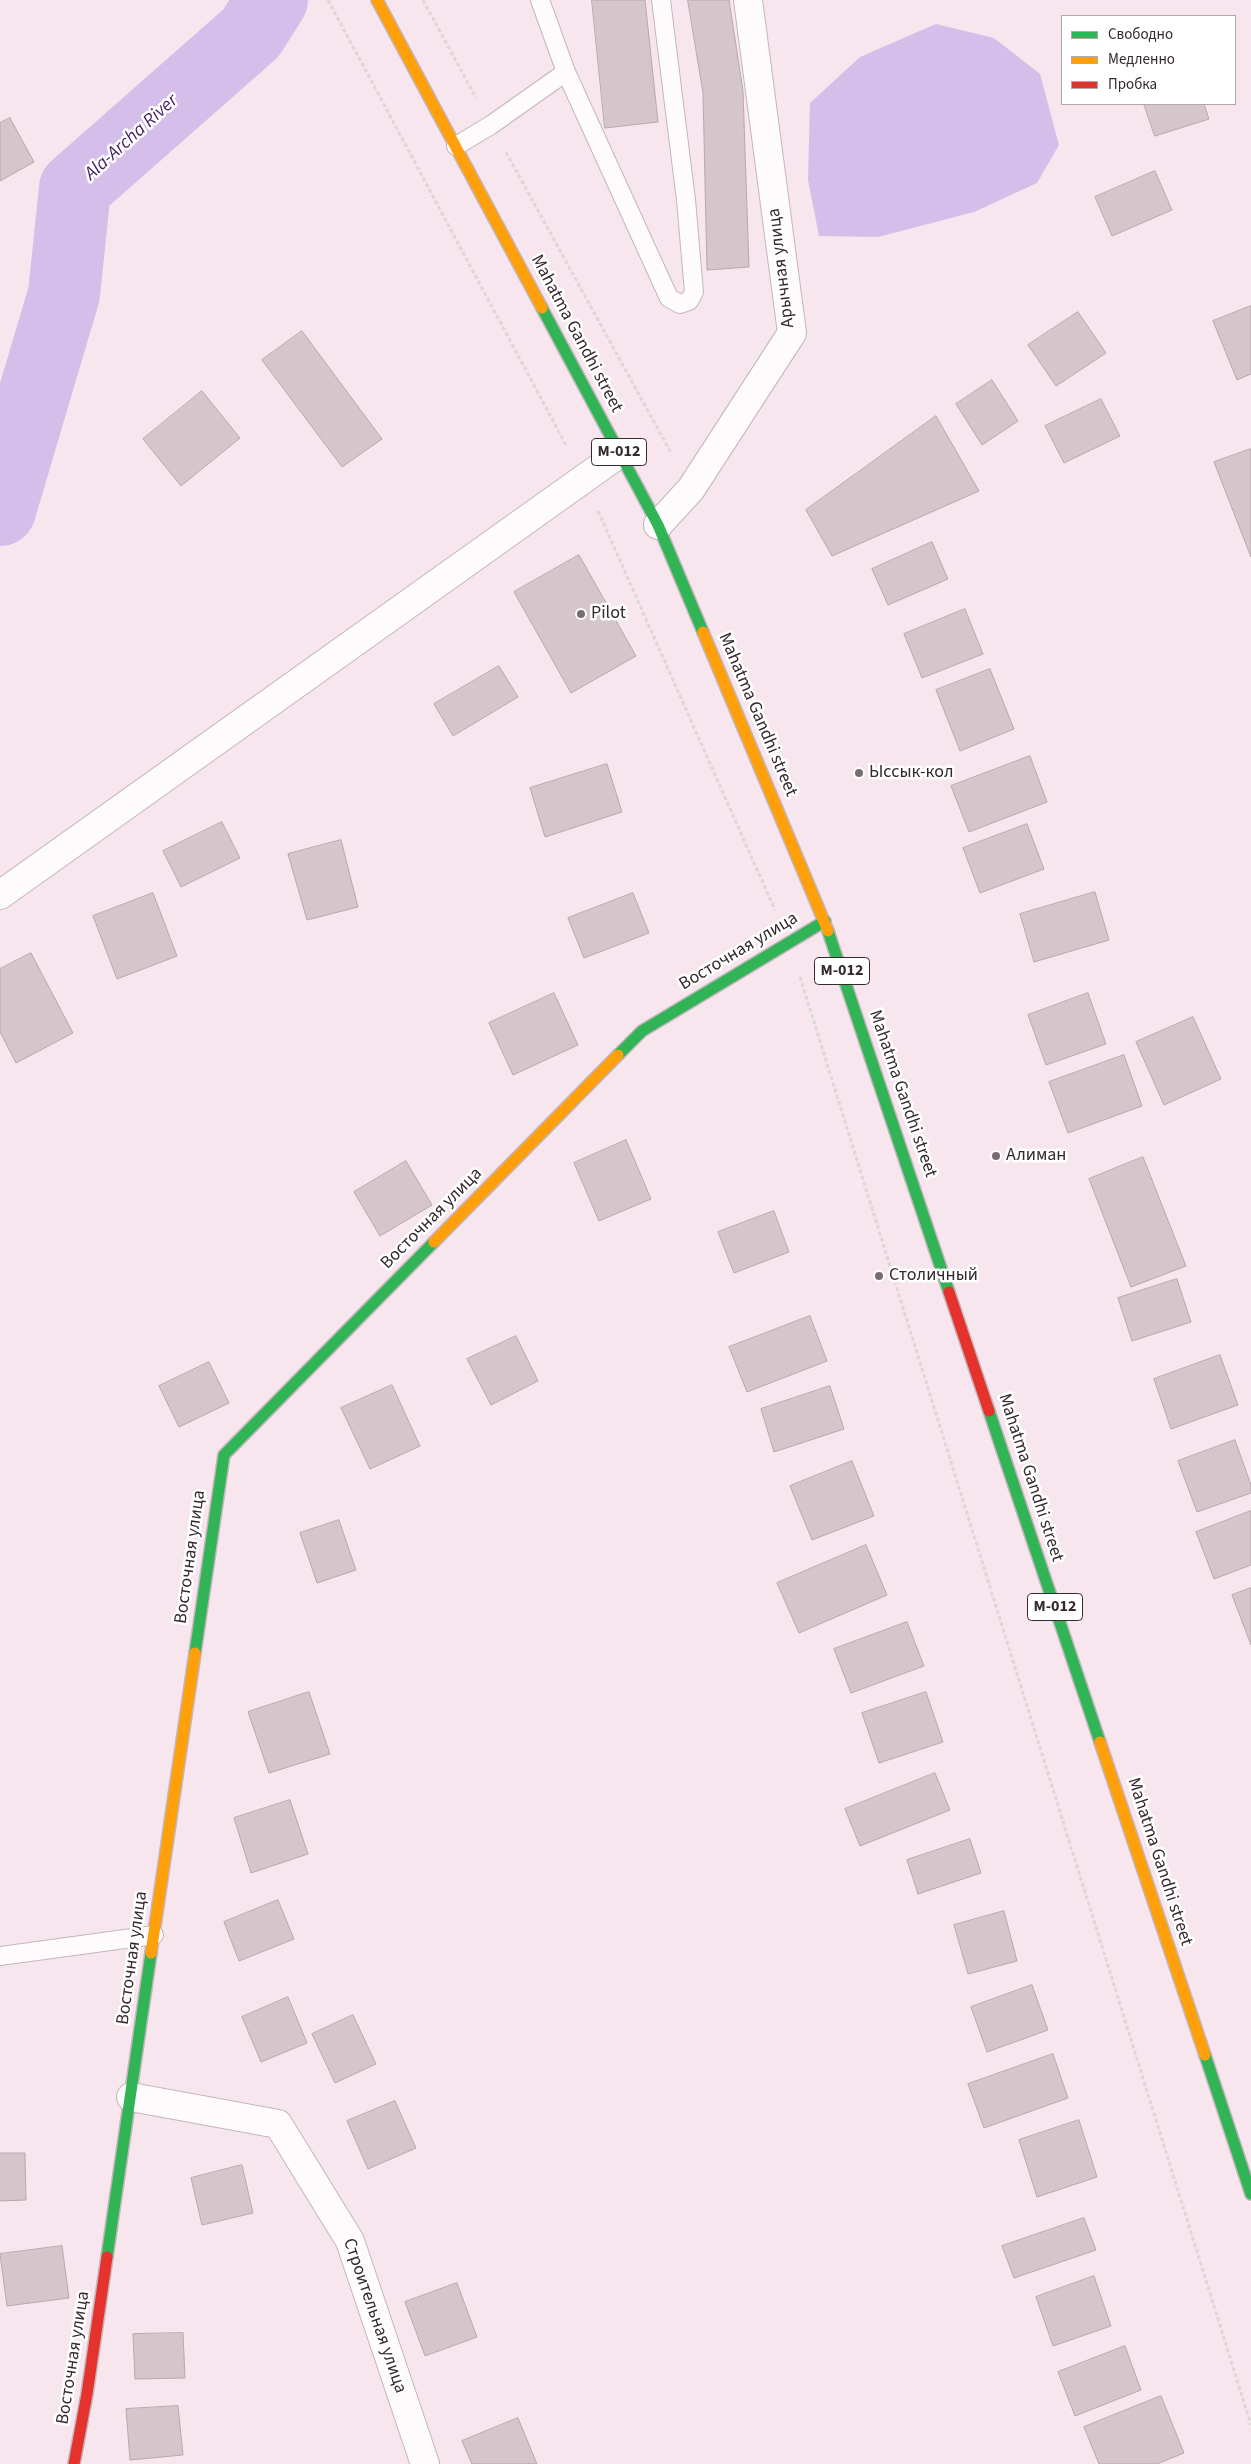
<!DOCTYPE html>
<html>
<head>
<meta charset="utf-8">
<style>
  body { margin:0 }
  #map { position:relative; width:1251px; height:2464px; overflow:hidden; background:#f7e6ee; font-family:"Source Sans 3",sans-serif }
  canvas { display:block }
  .legend { position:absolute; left:1061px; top:15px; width:175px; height:90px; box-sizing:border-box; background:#fff; border:1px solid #afa9ac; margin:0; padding:6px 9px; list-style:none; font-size:15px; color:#36282f }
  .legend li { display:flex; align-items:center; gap:10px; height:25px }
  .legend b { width:25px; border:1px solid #afa9ac }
</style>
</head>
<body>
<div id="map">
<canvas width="1251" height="2464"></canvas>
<ul class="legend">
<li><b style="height:6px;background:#30b455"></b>Свободно</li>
<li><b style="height:6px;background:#ff9f0a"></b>Медленно</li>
<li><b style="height:6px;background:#e5322d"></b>Пробка</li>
</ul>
</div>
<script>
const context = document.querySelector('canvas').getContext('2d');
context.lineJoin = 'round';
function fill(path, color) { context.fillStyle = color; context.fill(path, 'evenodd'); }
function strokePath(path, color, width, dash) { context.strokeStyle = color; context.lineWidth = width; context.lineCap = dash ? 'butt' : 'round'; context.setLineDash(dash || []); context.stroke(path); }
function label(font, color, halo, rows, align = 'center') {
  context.font = font + ' "Source Sans 3",sans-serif'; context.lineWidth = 5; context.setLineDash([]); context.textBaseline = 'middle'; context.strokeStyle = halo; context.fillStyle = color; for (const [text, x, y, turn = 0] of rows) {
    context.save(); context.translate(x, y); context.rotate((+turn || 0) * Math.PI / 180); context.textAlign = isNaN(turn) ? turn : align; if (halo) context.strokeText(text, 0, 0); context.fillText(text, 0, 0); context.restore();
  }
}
fill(new Path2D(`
  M936,24L994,38L1040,74L1059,145L1037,183L974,212L878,237L819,236L808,180L810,103L860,57Z`), '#d5bee9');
strokePath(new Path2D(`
  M0,510L64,294L75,188L251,33L272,0`), '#d5bee9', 72);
const building = new Path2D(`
  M592,0H645L658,122L605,128Z
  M688,0H729L743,91L749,267L707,270L703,93Z
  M1144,104H1204L1209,119L1155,136Z
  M10,118L34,162L0,181V123Z
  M1155,171L1172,210L1112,236L1095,197Z
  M1251,306V374L1237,380L1213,321Z
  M1078,312L1106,353L1056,386L1028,345Z
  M302,331L382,439L342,467L262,360Z
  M992,380L1018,421L982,445L956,404Z
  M202,391L240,438L181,486L143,439Z
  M1101,399L1120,436L1064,463L1045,426Z
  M936,416L979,491L832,556L806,510Z
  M1251,449V557L1214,462Z
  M932,542L948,579L888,605L872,569Z
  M579,555L636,656L571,693L514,592Z
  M965,609L983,654L922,678L904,634Z
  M499,666L518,697L453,736L434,704Z
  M990,669L1014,729L960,751L936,690Z
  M1030,756L1047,802L969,832L951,786Z
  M607,764L622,812L545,837L530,788Z
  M222,822L240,858L181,887L163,851Z
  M1027,824L1044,869L980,893L963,848Z
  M341,840L358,907L307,920L288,854Z
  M1095,892L1109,940L1034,962L1020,914Z
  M153,893L177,956L117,979L93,916Z
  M633,893L649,933L584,958L568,918Z
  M31,953L73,1033L16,1063L0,1032V969Z
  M554,993L578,1045L513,1075L489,1023Z
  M1088,993L1106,1044L1046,1065L1028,1015Z
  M1193,1017L1221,1079L1164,1105L1136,1042Z
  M1124,1055L1142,1106L1068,1133L1049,1082Z
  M626,1140L651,1199L599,1221L574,1163Z
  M1143,1157L1186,1266L1131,1287L1089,1179Z
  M406,1161L432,1205L380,1236L354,1192Z
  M774,1211L789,1252L734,1273L718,1232Z
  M1177,1279L1191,1322L1132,1341L1118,1298Z
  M810,1316L827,1361L747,1392L729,1347Z
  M516,1336L538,1381L491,1405L467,1359Z
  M1220,1355L1238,1405L1171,1429L1154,1379Z
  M209,1362L229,1403L179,1427L159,1386Z
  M392,1385L420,1446L370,1469L341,1408Z
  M830,1386L844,1429L774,1452L761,1409Z
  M1235,1440L1251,1485V1493L1197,1512L1178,1461Z
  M852,1461L874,1516L812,1540L790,1486Z
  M1251,1511V1565L1214,1579L1196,1532Z
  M339,1520L356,1570L317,1583L300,1533Z
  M866,1545L887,1595L799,1633L777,1583Z
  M1251,1588V1645L1232,1595Z
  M907,1622L924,1666L851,1693L834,1649Z
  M309,1692L330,1754L269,1773L248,1712Z
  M926,1692L943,1742L879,1763L862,1713Z
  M935,1773L950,1810L860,1846L845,1809Z
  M290,1800L308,1854L251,1873L234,1818Z
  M970,1839L981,1873L918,1894L907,1860Z
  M278,1900L294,1939L239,1961L224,1922Z
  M1004,1911L1017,1961L968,1974L954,1925Z
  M1032,1985L1048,2030L987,2052L971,2007Z
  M288,1997L307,2043L261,2062L242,2017Z
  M353,2015L376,2064L335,2083L312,2034Z
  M1053,2054L1068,2098L984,2128L968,2084Z
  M395,2101L416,2148L368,2169L347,2121Z
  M1079,2120L1097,2177L1037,2197L1019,2140Z
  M0,2153H25L26,2200L0,2201Z
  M242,2165L253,2213L202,2225L191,2178Z
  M1084,2218L1096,2250L1014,2278L1002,2246Z
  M62,2246L69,2298L7,2306L0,2254Z
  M1094,2276L1111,2326L1053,2346L1036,2297Z
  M457,2283L477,2337L425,2356L405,2302Z
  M183,2333L185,2378L135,2379L133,2334Z
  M1125,2346L1141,2390L1075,2416L1058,2372Z
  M1161,2396L1184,2453L1157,2464H1099L1084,2427Z
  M178,2406L183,2455L130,2460L126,2409Z
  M518,2418L537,2464H472L462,2441Z`);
fill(building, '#d5c6cb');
strokePath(building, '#b8a8ad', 1);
const lane = new Path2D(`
  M540,0L566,72
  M456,146L491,125L566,72L669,298L680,304L689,301L694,292L686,200L661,0
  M0,1956L154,1935`);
const street = new Path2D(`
  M658,525L691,489L792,333L748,0
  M0,895L620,453
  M131,2097L278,2124L350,2241L425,2464`);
const fast = new Path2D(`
  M542,308L658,525L703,632
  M828,931L949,1292
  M618,1055L642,1031L825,921
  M989,1411L1100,1742
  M195,1653L224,1455L434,1242
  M1205,2055L1251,2194
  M107,2257L151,1953`);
const slow = new Path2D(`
  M377,0L542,308
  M703,632L828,931
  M434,1242L618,1055
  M1100,1742L1205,2055
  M151,1953L195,1653`);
const jam = new Path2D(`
  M949,1292L989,1411
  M74,2464L87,2394L107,2257`);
strokePath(lane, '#c4b6bc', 20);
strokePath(street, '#c4b6bc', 30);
strokePath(fast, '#c4b6bc', 14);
strokePath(slow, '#c4b6bc', 14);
strokePath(jam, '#c4b6bc', 14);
strokePath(new Path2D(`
  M328,0L567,447
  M423,0L476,98
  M506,152L671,453
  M598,511L775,910
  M800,977L1251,2425`), '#dcd7d9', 3, [4, 2.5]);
strokePath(lane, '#fefbfc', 18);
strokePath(street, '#fefbfc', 28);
strokePath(fast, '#30b455', 11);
strokePath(slow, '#ff9f0a', 11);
strokePath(jam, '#e5322d', 11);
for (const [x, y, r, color] of [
  [581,614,5,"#7a6a72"],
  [859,773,5,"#7a6a72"],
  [996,1156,5,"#7a6a72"],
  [879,1276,5,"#7a6a72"]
]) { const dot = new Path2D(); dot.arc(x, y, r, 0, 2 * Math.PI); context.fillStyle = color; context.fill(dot); strokePath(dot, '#fff', 2); }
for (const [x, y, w] of [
  [619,452,55],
  [842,971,55],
  [1055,1607,55]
]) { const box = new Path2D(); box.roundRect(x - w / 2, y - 13.5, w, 27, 4); context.fillStyle = '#fff'; context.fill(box); strokePath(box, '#36282f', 1); }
label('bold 16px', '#36282f', null, [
  ["М-012",619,452],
  ["М-012",842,971],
  ["М-012",1055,1607]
]);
label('18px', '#36282f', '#fff', [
  ["Арычная улица",782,268,-97],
  ["Mahatma Gandhi street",576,334,62],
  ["Mahatma Gandhi street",757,715,67],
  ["Восточная улица",739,952,-31],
  ["Mahatma Gandhi street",902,1094,71],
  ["Восточная улица",432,1219,-45],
  ["Mahatma Gandhi street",1030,1478,72],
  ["Восточная улица",191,1557,-82],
  ["Mahatma Gandhi street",1159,1862,72],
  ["Восточная улица",133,1958,-82],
  ["Строительная улица",374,2316,71],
  ["Восточная улица",74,2358,-81]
]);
label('18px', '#36282f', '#fff', [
  ["Pilot",591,614],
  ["Ыссык-кол",869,773],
  ["Алиман",1006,1156],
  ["Столичный",889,1276]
], 'left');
label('italic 19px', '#411f62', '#fff', [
  ["Ala-Archa River",132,138,-42]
]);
</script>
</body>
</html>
